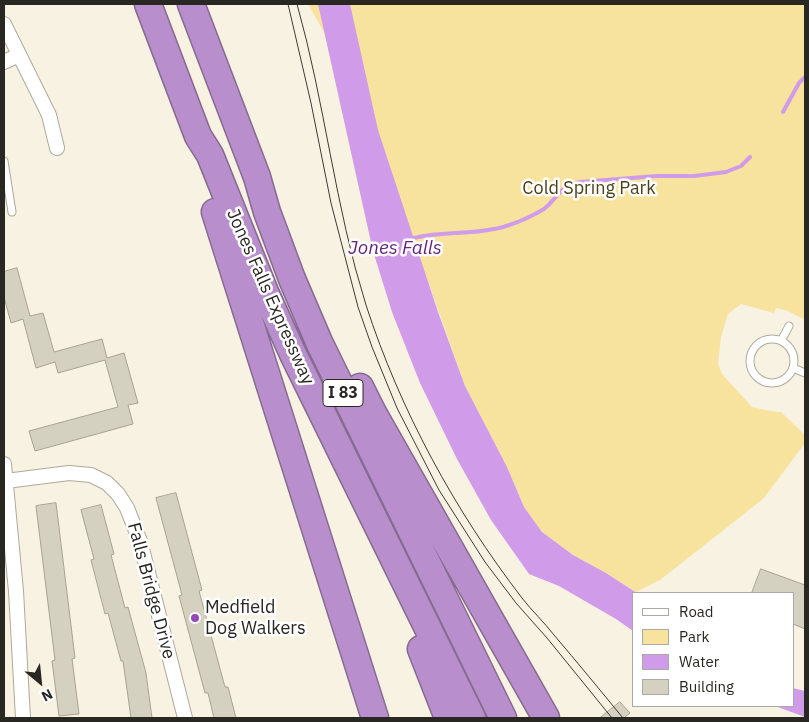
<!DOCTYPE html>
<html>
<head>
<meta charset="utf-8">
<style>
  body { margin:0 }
  #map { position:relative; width:809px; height:722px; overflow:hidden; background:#f7f2e2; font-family:"IBM Plex Sans",sans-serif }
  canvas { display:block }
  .frame { position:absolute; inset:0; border:5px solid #292721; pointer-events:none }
  .legend { position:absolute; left:632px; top:592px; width:162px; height:115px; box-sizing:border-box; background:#fff; border:1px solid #a9a9a6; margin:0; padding:6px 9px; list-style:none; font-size:15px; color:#292721 }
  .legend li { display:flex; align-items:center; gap:10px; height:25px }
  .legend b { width:25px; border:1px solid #a9a9a6 }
  .north { position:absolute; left:15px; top:657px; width:50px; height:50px; -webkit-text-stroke:4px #fff; paint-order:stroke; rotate:152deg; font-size:14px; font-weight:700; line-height:20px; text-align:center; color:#292721 }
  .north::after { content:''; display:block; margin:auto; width:18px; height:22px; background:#292721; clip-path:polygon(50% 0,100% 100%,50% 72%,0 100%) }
</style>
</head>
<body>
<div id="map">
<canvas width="809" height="722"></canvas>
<div class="frame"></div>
<ul class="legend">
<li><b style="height:6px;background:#fff"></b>Road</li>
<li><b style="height:14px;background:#f7e39d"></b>Park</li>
<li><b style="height:14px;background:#d09be9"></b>Water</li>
<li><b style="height:14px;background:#d5d1c1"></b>Building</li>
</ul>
<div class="north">N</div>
</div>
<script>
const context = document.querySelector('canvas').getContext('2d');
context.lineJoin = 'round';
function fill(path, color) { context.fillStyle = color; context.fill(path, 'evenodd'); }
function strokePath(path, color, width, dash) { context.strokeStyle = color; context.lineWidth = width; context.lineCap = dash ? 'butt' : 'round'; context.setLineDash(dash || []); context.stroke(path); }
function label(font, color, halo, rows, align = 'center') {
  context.font = font + ' "IBM Plex Sans",sans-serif'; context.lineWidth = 5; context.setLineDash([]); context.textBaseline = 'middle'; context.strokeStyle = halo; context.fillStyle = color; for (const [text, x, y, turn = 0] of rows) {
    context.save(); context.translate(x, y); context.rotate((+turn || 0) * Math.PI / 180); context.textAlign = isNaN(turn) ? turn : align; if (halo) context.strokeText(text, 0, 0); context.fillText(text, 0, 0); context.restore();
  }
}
fill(new Path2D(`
  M308,4H805V320L788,311L776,308L774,313L741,304L728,314L721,337L718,364L722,374L752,407L770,411L781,412L805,435V443L763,499L660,580L636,592L606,573L573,555L542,532L524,507L507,467L465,386L429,284L373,251L325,34Z`), '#f7e39d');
fill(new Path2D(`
  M318,4H350L378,130L438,312L465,386L507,467L524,507L542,532L573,555L606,573L637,593H633V631L616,619L559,586L529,574L491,520L457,459L420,383L392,312L373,251Z
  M793,688L805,691V717L775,706H793Z`), '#d09be9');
strokePath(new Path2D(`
  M783,112L799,83L805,77
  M410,239C438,231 466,235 494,229C503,228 512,224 520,221C528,218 537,213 544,209C559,197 557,188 580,182L657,176H694L726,172L741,166L750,157`), '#d09be9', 4);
const building = new Path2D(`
  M17,268L30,316L43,313L54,352L102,339L107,358L124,353L138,403L128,405L133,424L35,451L29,431L118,407L105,360L58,373L55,362L36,368L23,319L11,323L4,297V272Z
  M176,493L202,590L199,591L225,687H228L236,718H214L208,693H205L179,596L182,595L156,498Z
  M56,503L75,658L72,659L79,714L59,716L52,661L55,660L36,506Z
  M101,505L114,554L111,555L125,608L128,607L146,673L152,718H131L123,661H121L108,613L105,614L91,560L94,559L81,510Z
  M761,569L805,585V629L793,624V593H752Z
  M620,702L630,713L624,718H600Z`);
fill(building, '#d5d1c1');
strokePath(building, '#a7a293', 1);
const lane = new Path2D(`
  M4,161L12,212
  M750 361a22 22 0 1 1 44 0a22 22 0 1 1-44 0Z
  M781,341L789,326
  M793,368L805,373`);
const street = new Path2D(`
  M4,24L49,115L57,148
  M4,62L19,55
  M4,464L16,591L23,718
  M6,481L69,473L91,475L107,483L118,494L127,508L140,541L185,718`);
const highway = new Path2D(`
  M148,4L198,136L210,155L265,292L293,354L472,718
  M191,4L257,177L267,212L292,279L319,342L503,718
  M215,212L375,718
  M360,387L373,413L546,718
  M421,649L448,718`);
strokePath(lane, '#aea99a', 9);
strokePath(street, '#aea99a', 16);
strokePath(highway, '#866b90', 29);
strokePath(lane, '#fff', 7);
strokePath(street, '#fff', 14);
strokePath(highway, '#b88fcc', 26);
strokePath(new Path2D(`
  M288,4L311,103L331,203L358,307L372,347L397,408L439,490L485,562L516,603L547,638L612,718
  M297,4C325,103 335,207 366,305C400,410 455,511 522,598C532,611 544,622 554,635C577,662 600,690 623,718`), '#3e3b34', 1);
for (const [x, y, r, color] of [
  [195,618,5,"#9647b8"]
]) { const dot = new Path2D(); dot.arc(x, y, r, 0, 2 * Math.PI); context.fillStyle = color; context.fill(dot); strokePath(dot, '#fff', 2); }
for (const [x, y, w] of [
  [343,393,40]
]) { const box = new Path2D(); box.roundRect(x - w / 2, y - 13.5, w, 27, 4); context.fillStyle = '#fff'; context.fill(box); strokePath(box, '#292721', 1); }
label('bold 16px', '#292721', null, [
  ["I 83",343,393]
]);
label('18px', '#4c4017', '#fff', [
  ["Cold Spring Park",589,189]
]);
label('18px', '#292721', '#fff', [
  ["Jones Falls Expressway",270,297,66],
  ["Falls Bridge Drive",151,591,75]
]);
label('18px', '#292721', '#fff', [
  ["Medfield",205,608],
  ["Dog Walkers",205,629]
], 'left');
label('italic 19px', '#64247e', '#fff', [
  ["Jones Falls",395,249]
]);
</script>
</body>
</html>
